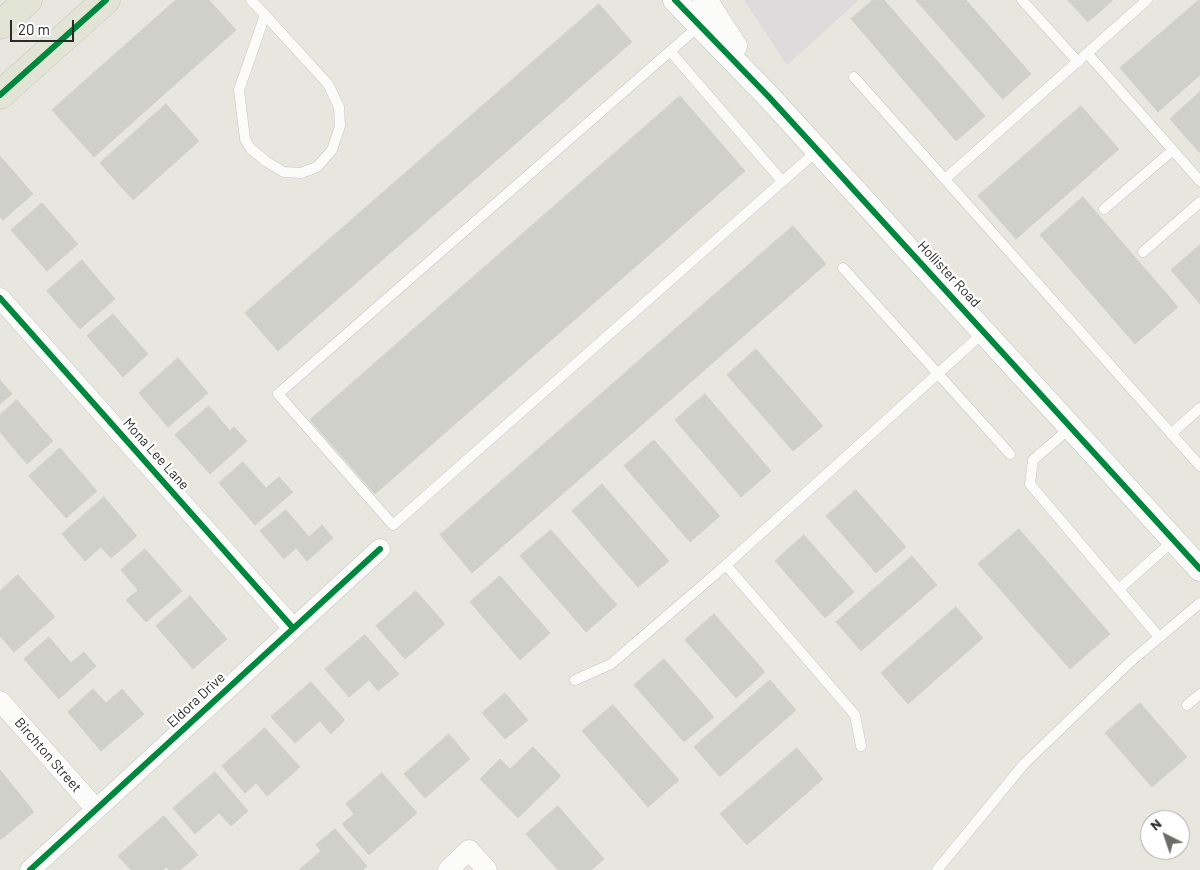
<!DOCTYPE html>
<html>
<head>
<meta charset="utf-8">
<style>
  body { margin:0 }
  #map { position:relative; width:1200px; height:870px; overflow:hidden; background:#e7e7e0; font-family:Barlow,sans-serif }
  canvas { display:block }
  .north { position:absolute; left:1140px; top:810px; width:50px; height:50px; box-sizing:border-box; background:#fff; border:1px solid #aaa; border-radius:50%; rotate:319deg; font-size:14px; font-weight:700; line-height:20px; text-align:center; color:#2a2a2a }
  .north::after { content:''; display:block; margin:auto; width:18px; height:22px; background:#6c6c6a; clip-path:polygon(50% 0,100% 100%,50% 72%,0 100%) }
  .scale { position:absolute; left:10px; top:20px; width:64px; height:22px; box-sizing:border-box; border:2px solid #2a2a2a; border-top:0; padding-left:6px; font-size:15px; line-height:18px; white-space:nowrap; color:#2a2a2a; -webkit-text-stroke:4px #fff; paint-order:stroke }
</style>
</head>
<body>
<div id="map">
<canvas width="1200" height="870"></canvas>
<div class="north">N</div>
<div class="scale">20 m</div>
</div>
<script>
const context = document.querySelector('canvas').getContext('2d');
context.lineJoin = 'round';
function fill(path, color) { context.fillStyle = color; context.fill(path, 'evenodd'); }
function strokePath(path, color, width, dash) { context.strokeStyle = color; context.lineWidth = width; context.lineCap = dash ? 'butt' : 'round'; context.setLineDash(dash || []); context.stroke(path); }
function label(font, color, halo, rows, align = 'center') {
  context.font = font + ' Barlow,sans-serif'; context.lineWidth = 4.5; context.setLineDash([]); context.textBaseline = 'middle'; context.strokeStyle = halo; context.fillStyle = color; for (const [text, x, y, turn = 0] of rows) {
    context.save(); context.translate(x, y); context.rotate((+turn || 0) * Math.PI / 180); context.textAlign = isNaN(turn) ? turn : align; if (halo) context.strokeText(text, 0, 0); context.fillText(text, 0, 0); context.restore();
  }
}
fill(new Path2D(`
  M744,0H859L787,65Z`), '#dddbdb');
const building = new Path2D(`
  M176,0H209L236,30L94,157L52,110Z
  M873,0H884L985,116L956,141L851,19Z
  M916,0H966L1031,74L1003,99Z
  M1068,0H1113L1088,22Z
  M1199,0H1200V75L1158,112L1120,68Z
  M599,4L632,42L278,351L245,313Z
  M1200,92V153L1170,119Z
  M680,96L745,171L375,494L310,420Z
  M166,104L199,141L133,200L100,163Z
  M1081,106L1119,149L1016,239L978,196Z
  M0,156L33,194L3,220L0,217Z
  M1083,197L1178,307L1135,344L1040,235Z
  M42,203L78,244L47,271L11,230Z
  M793,226L826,264L472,573L440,535Z
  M1200,245V304L1171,270Z
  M82,260L115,299L80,329L47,291Z
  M113,314L148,354L123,377L87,336Z
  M756,349L823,426L793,451L727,375Z
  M178,358L208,393L168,427L139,393Z
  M0,380L12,394L0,404Z
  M705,394L771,471L741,497L675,420Z
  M17,400L53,441L27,464L0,432V415Z
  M209,406L230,431L234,427L247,441L210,474L175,435Z
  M654,440L720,516L690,542L624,466Z
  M60,448L97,491L66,518L29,476Z
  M243,462L266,488L279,477L293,492L255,525L219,483Z
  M602,484L669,561L638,587L572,511Z
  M856,490L906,547L876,573L826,516Z
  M104,497L137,536L111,558L101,547L85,561L62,534Z
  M286,510L309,537L322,525L333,538L307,561L296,548L284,559L260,531Z
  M1019,529L1110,634L1070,669L978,564Z
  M551,530L617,605L586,632L520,556Z
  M804,535L854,592L825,618L775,561Z
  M145,549L182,591L146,622L126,600L138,590L121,570Z
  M912,556L937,585L861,651L836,622Z
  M18,575L55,617L14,652L0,636V591Z
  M500,576L550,633L520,660L470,602Z
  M416,591L445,624L405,659L376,626Z
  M190,596L227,639L193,669L156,626Z
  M956,607L983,638L908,704L881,673Z
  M714,614L765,672L736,698L685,640Z
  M365,635L399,674L378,691L369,680L349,697L325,669Z
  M49,637L71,663L84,652L96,666L59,699L24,659Z
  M664,659L714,717L684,742L634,685Z
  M770,680L796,710L720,777L694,747Z
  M311,682L345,720L331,734L320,721L295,743L271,717Z
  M93,689L106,703L122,689L144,714L101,751L68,712Z
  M505,693L528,720L505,739L482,713Z
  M1140,703L1187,757L1152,787L1105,733Z
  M613,705L679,780L648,807L582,731Z
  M265,728L300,767L267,796L256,783L245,793L222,766Z
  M449,734L470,759L425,798L404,774Z
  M533,747L561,776L518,818L480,779L500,759L510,769Z
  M797,748L823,779L747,845L720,814Z
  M0,770L34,812L0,840Z
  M215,772L248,811L231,826L219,813L195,834L173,808Z
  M382,773L417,813L369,855L342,824L354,814L346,804Z
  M558,806L604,859L591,870H558L526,834Z
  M164,816L198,855L180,870H169L166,867L163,870H131L118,856Z
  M335,829L367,866L363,870H299L321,851L316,845Z`);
fill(building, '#d0d0cb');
strokePath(building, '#d2d2cc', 1);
const service = new Path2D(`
  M251,0L265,15L328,84L339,107L340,126L332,150L317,167L301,173L284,172L267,162L251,149L245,139L239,90L265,15
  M1022,0L1078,62
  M700,25L278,394L393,525L818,150
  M670,51L782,181
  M1087,53L1200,181
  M854,77L1200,466
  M945,179L1147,0
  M1104,209L1173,150
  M1143,252L1200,202
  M843,268L1010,454
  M1070,428L1033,460L1030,484L1159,637
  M1171,434L1200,408
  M726,565L855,715L861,746
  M1119,589L1174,540
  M575,680L611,664L726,565L984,332
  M1187,705L1200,694
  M937,870L1024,764L1130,662L1200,603`);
const minor = new Path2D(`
  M0,298L293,628
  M0,701L96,809
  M30,870L380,549
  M448,870L469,850L487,870`);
const tertiary = new Path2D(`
  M675,0L769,97L1200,569
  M705,0L735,46`);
const primary = new Path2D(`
  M0,25L28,0
  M0,95L106,0`);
strokePath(service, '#c6c5c5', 11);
strokePath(minor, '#c6c5c5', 21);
strokePath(tertiary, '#c6c5c5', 25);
strokePath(primary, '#c4c4c1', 29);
strokePath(service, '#fbfbfa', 10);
strokePath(minor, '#fbfbfa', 20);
strokePath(tertiary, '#fbfbfa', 24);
strokePath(primary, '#e2e4d5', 28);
strokePath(new Path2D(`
  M675,0L769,97L1200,569
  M0,95L106,0
  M0,298L293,628
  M30,870L380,549`), '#00873e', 6);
label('14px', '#2a2a2a', '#fff', [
  ["Hollister Road",949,274,47],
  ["Mona Lee Lane",156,454,48],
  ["Eldora Drive",196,700,-43],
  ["Birchton Street",48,755,49]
]);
</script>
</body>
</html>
